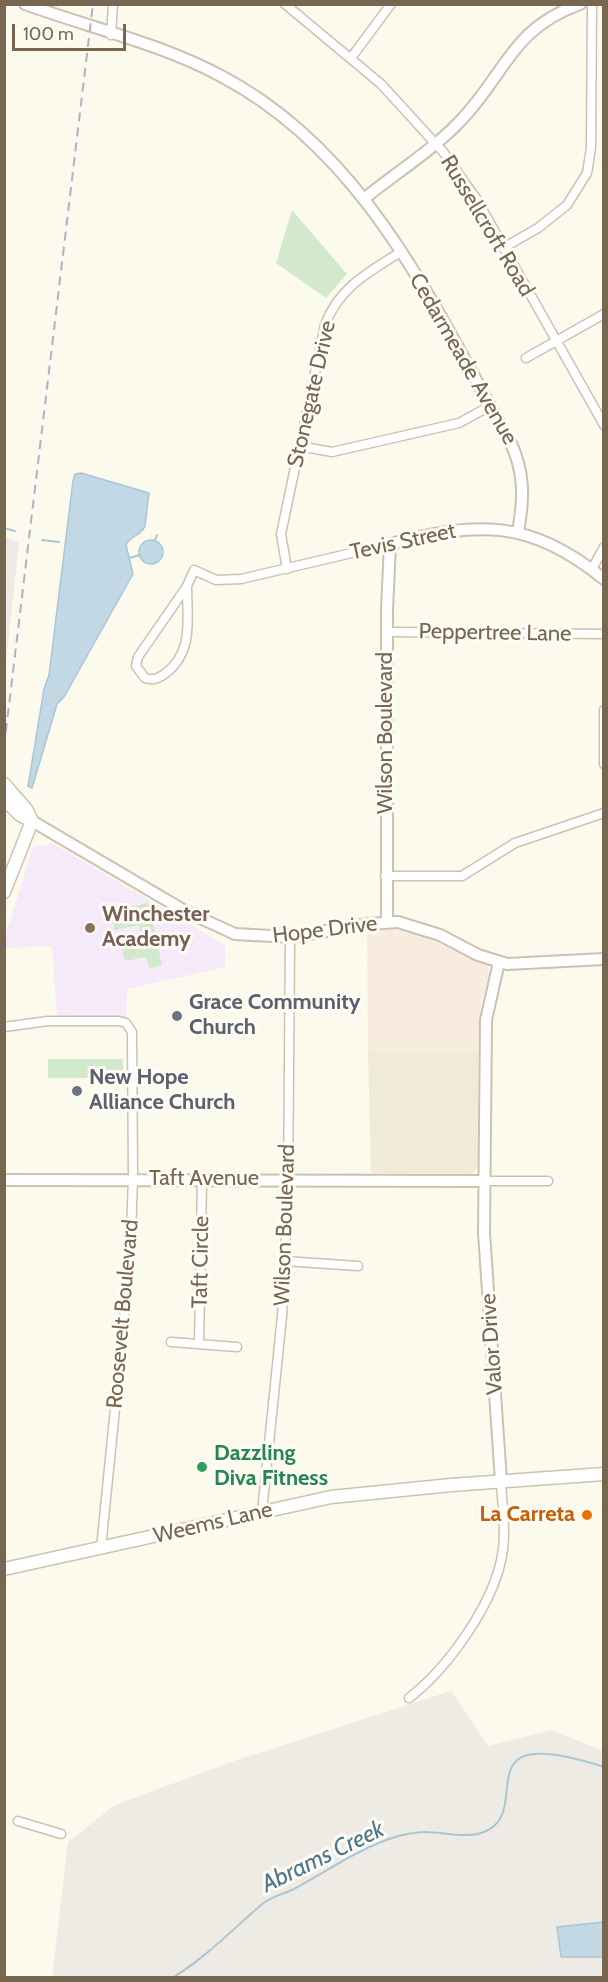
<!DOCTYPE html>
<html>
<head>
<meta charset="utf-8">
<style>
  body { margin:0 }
  #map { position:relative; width:608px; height:1982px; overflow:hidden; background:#fcf9ed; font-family:Cabin,sans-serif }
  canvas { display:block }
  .frame { position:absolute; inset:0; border:6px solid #776650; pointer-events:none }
  .scale { position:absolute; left:12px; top:24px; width:114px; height:27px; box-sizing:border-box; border:3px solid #776650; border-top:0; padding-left:8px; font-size:18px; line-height:21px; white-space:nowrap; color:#776650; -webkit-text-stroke:4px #fefcf4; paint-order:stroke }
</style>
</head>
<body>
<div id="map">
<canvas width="608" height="1982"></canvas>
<div class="frame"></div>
<div class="scale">100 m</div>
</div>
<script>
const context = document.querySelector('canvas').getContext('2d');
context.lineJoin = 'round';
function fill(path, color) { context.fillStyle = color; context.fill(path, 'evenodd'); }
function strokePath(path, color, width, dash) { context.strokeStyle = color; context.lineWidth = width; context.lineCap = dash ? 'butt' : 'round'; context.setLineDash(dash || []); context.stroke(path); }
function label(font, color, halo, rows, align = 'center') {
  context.font = font + ' Cabin,sans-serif'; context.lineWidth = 6; context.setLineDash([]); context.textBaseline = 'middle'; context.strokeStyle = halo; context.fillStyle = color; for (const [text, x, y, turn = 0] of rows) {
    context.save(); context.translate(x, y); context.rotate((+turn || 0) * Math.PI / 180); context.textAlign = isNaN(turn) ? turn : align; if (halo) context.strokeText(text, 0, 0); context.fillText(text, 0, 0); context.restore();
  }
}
fill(new Path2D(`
  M368,1051L478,1052V1167L474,1172L470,1174L371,1173Z`), '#f0ebd9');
fill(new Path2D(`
  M389,928L423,936L488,966L490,973L481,1004L478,1052L368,1051L367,930Z`), '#f8ecdf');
fill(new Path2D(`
  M5,537L19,542L5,672L4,537Z
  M451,1691L488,1746L552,1730L603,1751V1977L52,1978L68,1842L115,1805L234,1761Z`), '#eeebe5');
fill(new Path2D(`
  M52,843L225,945V967L127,989L126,1018L57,1015L52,946L5,948V937L33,848Z`), '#f6e9f9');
fill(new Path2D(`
  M292,210L347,274L326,298L276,263Z
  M148,903L162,965L149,968L146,957L125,961L121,946L143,940L139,925L115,930L110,912Z
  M48,1059H123V1078H48Z`), '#d2e9cc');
const water = new Path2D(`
  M81,473L149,493L145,526C142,535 130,536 126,545L133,574L64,697L57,704L32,788L28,786L44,689L49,675L73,481L75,474Z
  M139 552a12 12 0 1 1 24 0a12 12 0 1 1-24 0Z
  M603,1922V1957H561L557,1927Z`);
fill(water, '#c2d9e5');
strokePath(water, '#a9c6d6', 1.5);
strokePath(new Path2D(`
  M4,528L15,531
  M42,540L59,542
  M155,540L157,535
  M129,558L140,555
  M172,1978C204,1959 232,1930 260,1906C269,1897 281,1895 292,1890C324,1873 355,1851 389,1839C401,1835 413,1832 425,1832C444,1832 466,1839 484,1832C537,1811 458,1720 604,1767`), '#a9c6d6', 2);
const minor = new Path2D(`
  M285,4L381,84L444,153L477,200L604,425
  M111,35L113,4
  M351,58L391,4
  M503,248L538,228L567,205L587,173L591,148L592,4
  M526,358L604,314
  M299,446L332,452L459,423L490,406
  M287,569L281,534L325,325C339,287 369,272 402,251
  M592,569L604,547
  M187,586C187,619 194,651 166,673C159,678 154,681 145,678L136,666L138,657Z
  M187,586L194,570L216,580L241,579L390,544
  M387,632L604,634
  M604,710V764
  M385,876H462L515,843L604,813
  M4,1027L48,1021H119L126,1023L132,1032L133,1179L130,1260L101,1548
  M485,1181H548
  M285,1261L358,1266
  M171,1342L237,1347
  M199,1344L202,1179
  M262,1512L282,1316L288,1194L290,937
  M409,1698C449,1667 497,1600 503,1549C506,1527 502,1503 501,1481
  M18,1821L61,1834`);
const tertiary = new Path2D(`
  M25,4C88,27 162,44 221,76C366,152 433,306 510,441C525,473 524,498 518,532
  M365,198C397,172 436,148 464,117C507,70 513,28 580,4
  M32,821L185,911L235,934L290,937L369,924L398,922L440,935L478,955L507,964L604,959
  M387,922V610L390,544C479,521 529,519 604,579
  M499,962L486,1020L484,1233L501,1481
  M4,1180L485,1181`);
const secondary = new Path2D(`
  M4,784L26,809L32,821L4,892
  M4,799L20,815L32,821
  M4,1569L331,1497L451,1485L604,1474`);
strokePath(minor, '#ccc2b0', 11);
strokePath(tertiary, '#ccc2b0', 14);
strokePath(secondary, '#cec3ae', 15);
strokePath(minor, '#fff', 8);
strokePath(tertiary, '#fff', 10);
strokePath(secondary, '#fff', 12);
strokePath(new Path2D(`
  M4,747L93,4`), '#bfaac6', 2, [9, 6]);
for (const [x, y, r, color] of [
  [90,928,6,"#8d6e63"],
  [177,1016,6,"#6b7280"],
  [77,1091,6,"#6b7280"],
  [202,1467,6,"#2e9e5b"],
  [587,1515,6,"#e8710a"]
]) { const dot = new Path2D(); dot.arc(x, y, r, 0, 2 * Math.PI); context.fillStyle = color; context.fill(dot); strokePath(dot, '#fefcf4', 2); }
label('22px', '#776650', '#fefcf4', [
  ["Russellcroft Road",487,226,59],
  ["Cedarmeade Avenue",463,359,60],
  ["Stonegate Drive",312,394,-77],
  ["Tevis Street",403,542,-12],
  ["Peppertree Lane",495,633,1],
  ["Wilson Boulevard",386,733,-90],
  ["Hope Drive",325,930,-7],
  ["Taft Avenue",204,1179],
  ["Wilson Boulevard",285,1225,-88],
  ["Taft Circle",201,1262,-89],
  ["Roosevelt Boulevard",123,1314,-85],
  ["Valor Drive",492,1344,-94],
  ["Weems Lane",213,1523,-13]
]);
label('bold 22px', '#785e54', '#fefcf4', [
  ["Winchester",102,915],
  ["Academy",102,940]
], 'left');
label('bold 22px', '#5b616d', '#fefcf4', [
  ["Grace Community",189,1003],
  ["Church",189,1028],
  ["New Hope",89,1078],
  ["Alliance Church",89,1103]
], 'left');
label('bold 22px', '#27864d', '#fefcf4', [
  ["Dazzling",214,1454],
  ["Diva Fitness",214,1479]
], 'left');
label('bold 22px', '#c56008', '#fefcf4', [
  ["La Carreta",575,1515]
], 'right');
label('italic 24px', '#4e778f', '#fefcf4', [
  ["Abrams Creek",323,1857,-26]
]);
</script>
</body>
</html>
